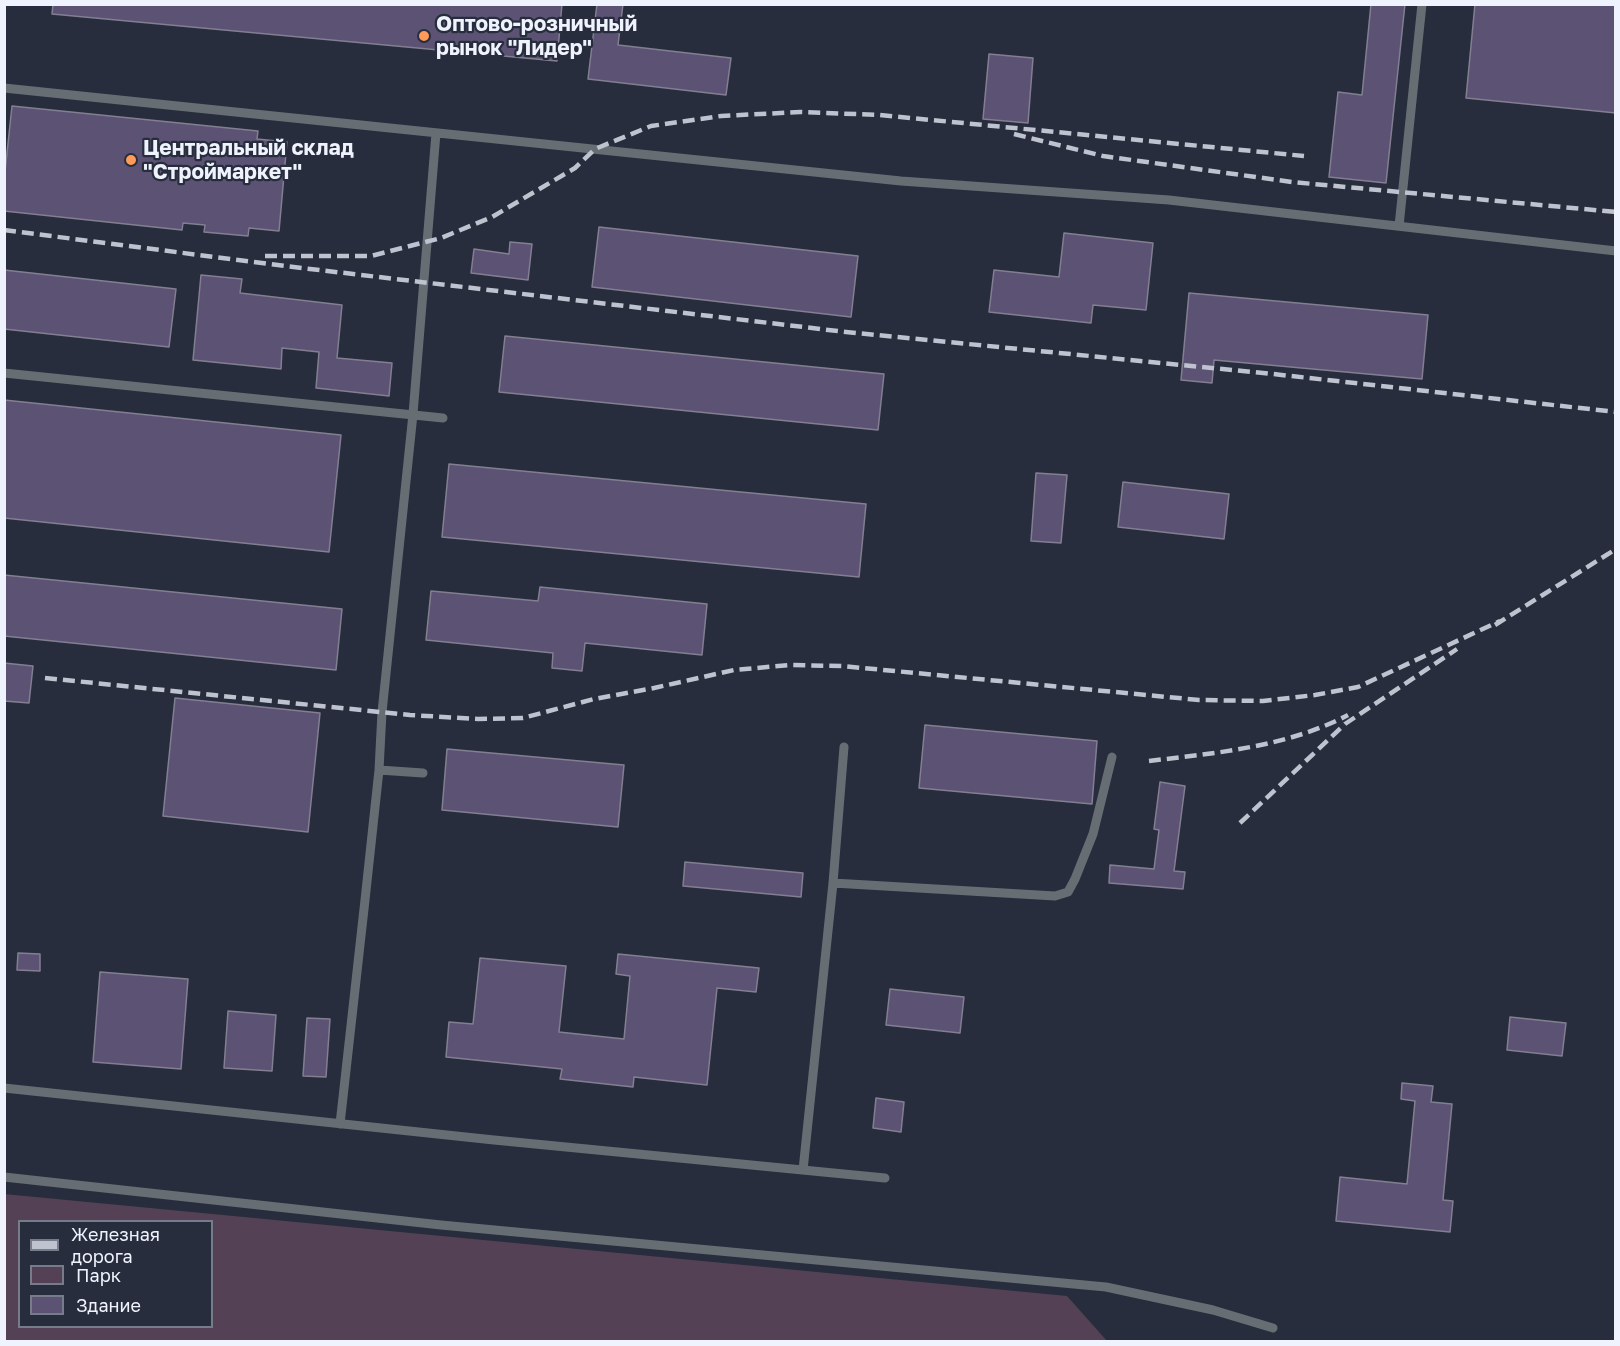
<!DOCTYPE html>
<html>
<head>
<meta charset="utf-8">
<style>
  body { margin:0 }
  #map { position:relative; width:1620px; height:1346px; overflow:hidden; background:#272d3c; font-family:"Golos Text",sans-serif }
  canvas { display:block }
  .frame { position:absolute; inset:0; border:6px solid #eff3fe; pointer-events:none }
  .legend { position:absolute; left:18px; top:1220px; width:195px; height:108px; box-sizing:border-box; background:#272d3c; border:2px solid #777c8a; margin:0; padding:8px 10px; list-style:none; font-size:18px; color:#eff3fe }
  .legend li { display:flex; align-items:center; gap:12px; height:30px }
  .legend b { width:30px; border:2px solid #777c8a }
</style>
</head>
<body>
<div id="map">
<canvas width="1620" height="1346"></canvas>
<div class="frame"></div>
<ul class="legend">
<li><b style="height:8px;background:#bec3cf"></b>Железная дорога</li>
<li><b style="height:16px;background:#554156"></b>Парк</li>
<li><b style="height:16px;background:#5b5274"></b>Здание</li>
</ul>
</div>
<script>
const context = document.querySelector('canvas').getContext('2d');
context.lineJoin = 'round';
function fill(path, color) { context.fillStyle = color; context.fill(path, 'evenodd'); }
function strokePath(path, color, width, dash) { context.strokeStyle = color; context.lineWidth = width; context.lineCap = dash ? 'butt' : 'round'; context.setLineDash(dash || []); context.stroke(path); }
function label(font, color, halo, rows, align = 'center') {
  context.font = font + ' "Golos Text",sans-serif'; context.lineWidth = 4.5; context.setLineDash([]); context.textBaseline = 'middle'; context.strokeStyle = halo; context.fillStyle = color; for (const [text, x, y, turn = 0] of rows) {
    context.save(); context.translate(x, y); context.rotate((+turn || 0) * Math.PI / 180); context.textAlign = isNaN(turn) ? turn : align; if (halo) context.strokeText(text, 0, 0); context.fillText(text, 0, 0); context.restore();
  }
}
fill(new Path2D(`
  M4,1194L1067,1296L1107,1341H5ZM20,1222H212V1326H20Z`), '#554156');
const building = new Path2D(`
  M53,4H562L557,61L52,14Z
  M597,4H623L618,45L731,58L726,95L588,79Z
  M1371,4H1405L1386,183L1329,177L1338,92L1362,95Z
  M1475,4H1616V113L1466,98Z
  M989,54L1033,58L1028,123L983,119Z
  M12,106L258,131L257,139L287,142L279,231L249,228L248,236L204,232L205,225L183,223L182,230L4,211V181Z
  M599,227L858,256L851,317L592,287Z
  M1064,233L1153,243L1146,310L1093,305L1091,323L989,312L994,270L1059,277Z
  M510,242L532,244L528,280L471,273L474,249L509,254Z
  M4,270L176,289L169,347L4,329Z
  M201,275L242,279L240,293L342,305L337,358L392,363L389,396L316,388L319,352L282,348L281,369L193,360Z
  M1189,293L1428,315L1422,379L1214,360L1212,383L1181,380Z
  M505,336L884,374L878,430L499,392Z
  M4,400L341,435L329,552L4,518Z
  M449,464L866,504L859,577L442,537Z
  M1036,473L1067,475L1061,543L1031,541Z
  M1123,482L1229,494L1224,539L1118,527Z
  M4,575L342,609L336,670L4,636Z
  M540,587L707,604L702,655L585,643L582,671L552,668L553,653L426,640L431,591L538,601Z
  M4,663L33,666L29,703L4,701Z
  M175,698L320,713L308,832L163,816Z
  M925,725L1097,741L1092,804L919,788Z
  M447,749L624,765L618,827L442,810Z
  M1160,782L1185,786L1174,871L1185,872L1183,889L1109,883L1110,865L1154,869L1159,830L1154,829Z
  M685,862L803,873L801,897L683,886Z
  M18,953L40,954V971L17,970Z
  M618,954L759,968L756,992L717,988L707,1085L634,1077L633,1087L560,1079L562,1069L446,1057L449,1022L473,1024L480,958L566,966L559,1032L624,1039L630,976L616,974Z
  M100,972L188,979L181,1069L93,1062Z
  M890,989L964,997L960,1033L886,1025Z
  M228,1011L276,1015L272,1071L224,1068Z
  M1510,1017L1566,1023L1562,1056L1507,1050Z
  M307,1018L330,1019L326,1077L303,1076Z
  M1402,1083L1433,1086L1431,1102L1452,1104L1443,1200L1453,1201L1450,1232L1336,1221L1340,1177L1407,1184L1415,1101L1401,1099Z
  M876,1098L904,1102L901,1132L873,1128Z`);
fill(building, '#5b5274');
strokePath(building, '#837f92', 1.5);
strokePath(new Path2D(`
  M4,88L901,181L1169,200L1616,251
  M1399,226L1422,4
  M4,373L443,418
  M379,770L423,773
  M833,883L1055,896L1068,892L1075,879L1093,834L1112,757
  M4,1088L494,1140L885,1178
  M340,1124L365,900L379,770L382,712L413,414L436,133
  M803,1170L833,883L844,747
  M4,1177L441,1225L1106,1287L1213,1310L1273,1328`), '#666e74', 9);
strokePath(new Path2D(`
  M1014,134L1103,156L1292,182L1616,212
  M4,230L285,266L846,332L1273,374L1616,412
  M265,256H371L441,238L492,217L575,168L595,149L651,126L721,116L800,112L880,115L1304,156
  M1495,625L1616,549
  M45,678L410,715L478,719L523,718L594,699L654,688L734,670L790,665L842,666L1199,700L1263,701L1315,695L1358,687L1500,621
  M1149,761C1216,753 1287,747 1348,715
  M1240,823L1345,724L1457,649`), '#bec3cf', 4.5, [12, 6]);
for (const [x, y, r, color] of [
  [424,36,6,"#fe9b59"],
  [131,160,6,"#fe9b59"]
]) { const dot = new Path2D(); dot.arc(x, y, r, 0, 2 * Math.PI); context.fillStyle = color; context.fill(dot); strokePath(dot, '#272d3c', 2); }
label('bold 21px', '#eff3fe', '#272d3c', [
  ["Оптово-розничный",436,24],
  ["рынок \"Лидер\"",436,48],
  ["Центральный склад",143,148],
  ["\"Строймаркет\"",143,172]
], 'left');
</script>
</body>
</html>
